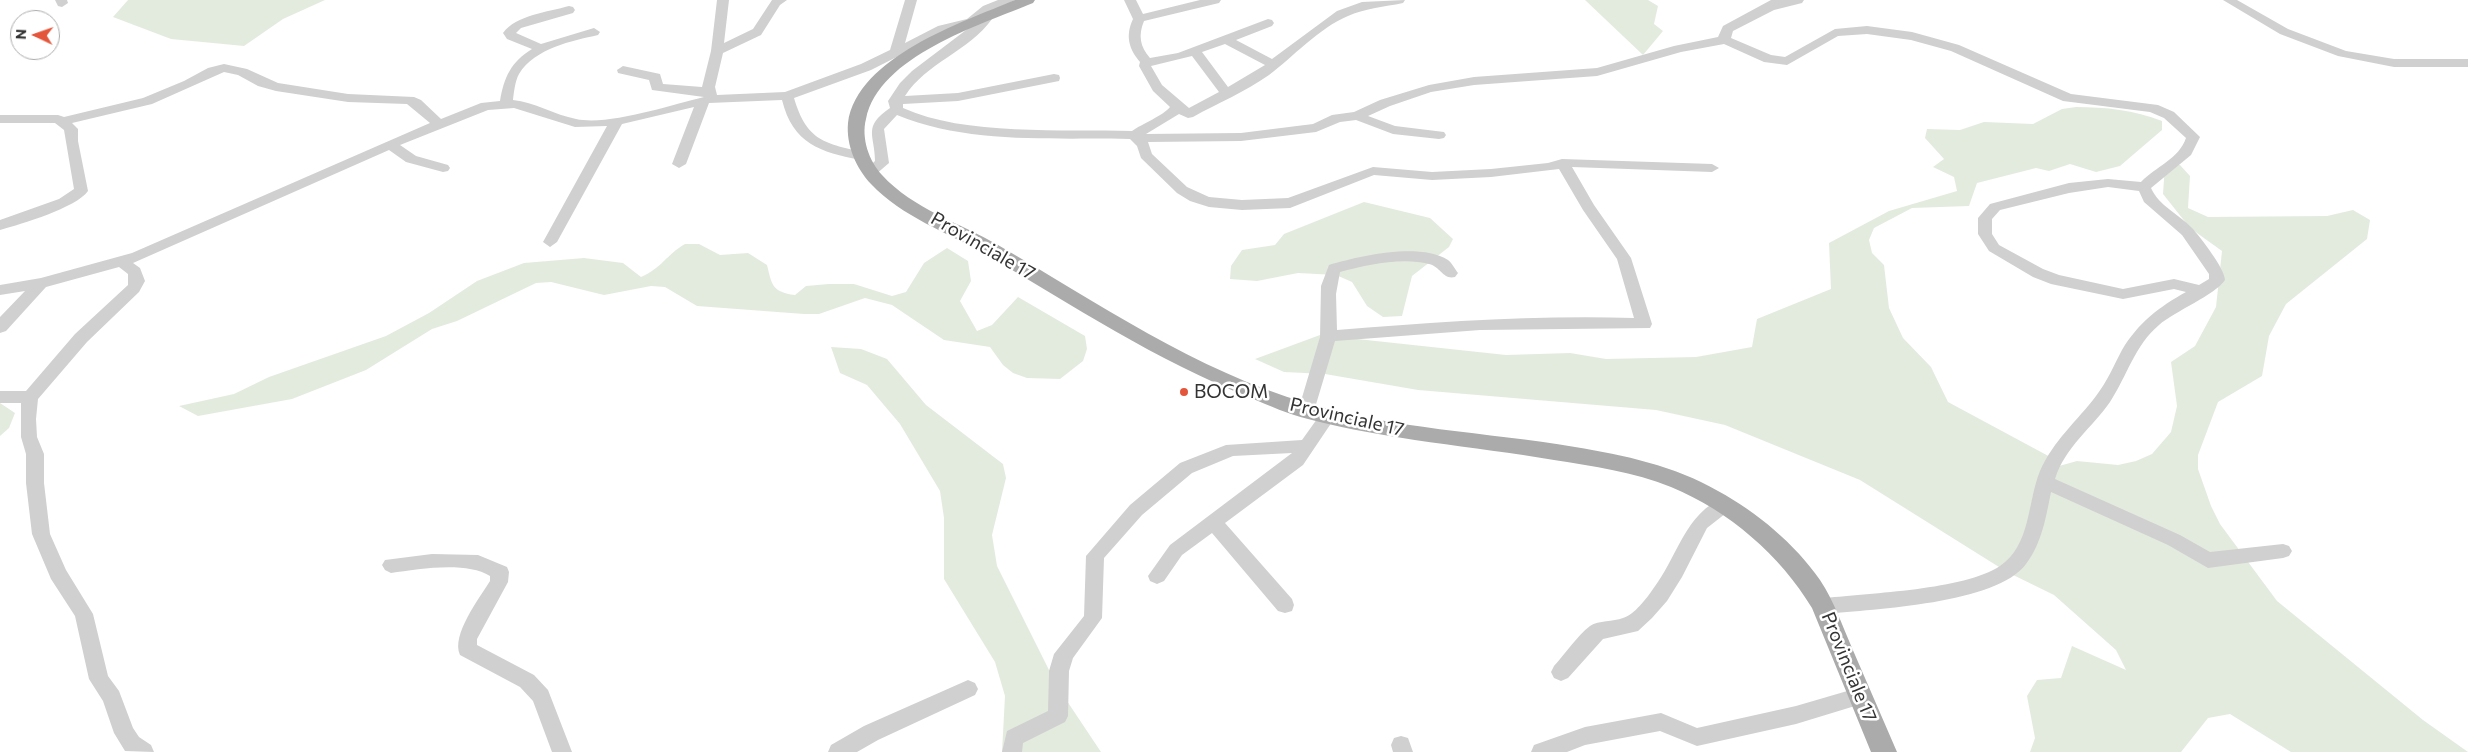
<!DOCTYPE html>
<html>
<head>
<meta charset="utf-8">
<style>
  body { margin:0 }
  #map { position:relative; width:2468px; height:752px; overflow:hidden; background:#fff; font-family:Commissioner,sans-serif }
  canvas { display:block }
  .north { position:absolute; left:10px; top:10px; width:50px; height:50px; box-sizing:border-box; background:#fff; border:1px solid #adadad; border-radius:50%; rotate:273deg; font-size:14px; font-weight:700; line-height:20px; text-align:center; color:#333 }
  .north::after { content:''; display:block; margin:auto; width:18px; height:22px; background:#e3563b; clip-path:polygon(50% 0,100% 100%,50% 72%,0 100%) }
</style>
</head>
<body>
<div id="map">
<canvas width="2468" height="752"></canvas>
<div class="north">N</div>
</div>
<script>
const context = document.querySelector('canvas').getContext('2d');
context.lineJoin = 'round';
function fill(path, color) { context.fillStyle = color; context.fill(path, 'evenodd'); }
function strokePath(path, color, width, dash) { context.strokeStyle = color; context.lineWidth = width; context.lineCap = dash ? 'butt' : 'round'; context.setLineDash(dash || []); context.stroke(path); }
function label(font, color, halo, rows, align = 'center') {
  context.font = font + ' Commissioner,sans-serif'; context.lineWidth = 5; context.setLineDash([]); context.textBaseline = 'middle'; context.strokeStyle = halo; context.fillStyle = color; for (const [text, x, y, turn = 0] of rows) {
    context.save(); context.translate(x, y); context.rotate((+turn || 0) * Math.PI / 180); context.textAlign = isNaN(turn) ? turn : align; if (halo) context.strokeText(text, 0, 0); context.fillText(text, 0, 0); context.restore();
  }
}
fill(new Path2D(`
  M128,0H325L283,19L244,46L171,39L113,17Z
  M1585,0H1648L1658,6L1654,24L1663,31L1643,55Z
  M2076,107C2106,107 2134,110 2162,121V130L2120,166L2096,172L2070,164L2049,171L2036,168L1977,183L1969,206L1912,208L1874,228L1869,240L1872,253L1884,265L1889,308L1903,338L1931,367L1948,402L2054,459L2059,466L2077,461L2118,465L2136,461L2152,454L2171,432L2177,406L2171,362L2195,346L2216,307L2222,251L2190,228L2163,194L2165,165H2180L2190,176L2188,208L2208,217L2327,216L2353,210L2370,220L2367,239L2286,304L2269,336L2262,376L2218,402L2198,455V469L2211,506L2220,524L2277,601L2423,720L2468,752H2291L2230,714L2208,718L2181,752H2030L2035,738L2027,696L2037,680L2061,678L2072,646L2126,670L2116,650L2054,595L2007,572L1860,480L1725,425L1656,410L1418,390L1325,374L1284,372L1255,359L1320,335L1506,355L1570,353L1606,359L1696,357L1752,347L1757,319L1831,289L1829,243L1889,211L1957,191L1954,177L1933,167L1944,159L1925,138L1927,129L1960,130L1984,122L2033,124L2062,109Z
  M1364,202L1430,218L1453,239L1449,247L1412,276L1402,316L1383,317L1367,306L1352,282L1336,275L1298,273L1257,281L1230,279L1231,266L1242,250L1275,245L1284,234Z
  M685,244H699L720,255L748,253L767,265C772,285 772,292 795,295L806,286L829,284H854L892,296L906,292L924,263L947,248L968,261L971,281L960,301L977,331L992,325L1018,297L1085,336L1087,349L1083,361L1060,379L1027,378L1013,373L1003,365L990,347L944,340L892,305L865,298L819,314H804L697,306L665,287L651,286L604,295L551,282L536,283L457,321L432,329L366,370L292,399L198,416L179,406L234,394L269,377L386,336L429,313L477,281L524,263L584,258L623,263L641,277C662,268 666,255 685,244Z
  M831,347L861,349L887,359L926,405L1003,464L1006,478L992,535L997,566L1057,686L1101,752H1002L1005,696L995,662L944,579V518L940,491L900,424L867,385L840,373Z
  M0,403L15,413L9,428L0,436Z`), '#e3ebdf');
fill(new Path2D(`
  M55,0H67L68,3L62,7L58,6Z
  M717,0H729L724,43L753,29L772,0H787L780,5L761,35L723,53L715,87L717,95L785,92L861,64L890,50L905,0H917L905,43L938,26L967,19L983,6L998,0H1015L986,15L992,19C969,51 926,63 905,96L958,93L1054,74L1059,75L1060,78L1059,81L958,101L903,104V108C964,136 1064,129 1132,131C1142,124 1164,115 1170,107L1153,91L1139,66L1140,62C1129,49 1125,36 1133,19L1124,0H1136L1143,14L1200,0H1221L1219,3L1144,21C1138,35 1140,47 1150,58L1178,53L1268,19L1272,20L1274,23L1272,26L1236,40L1272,59L1337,11L1362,2L1405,0L1403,3C1384,7 1366,8 1348,16C1319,28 1293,57 1269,75C1245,92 1218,103 1193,117L1188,118L1179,114L1146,134L1241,133L1313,124L1332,115L1354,112L1380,100L1429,85L1474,77L1597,68L1674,46L1718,37L1723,26L1771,0H1804L1802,3L1774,10L1733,31L1731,38L1771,55L1785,57L1835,29L1867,26L1912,32L1959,45L2071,94L2158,105L2174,112L2200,137L2191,155L2151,188C2159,206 2179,214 2192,228C2201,238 2225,269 2225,280C2215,295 2175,311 2159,325C2135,345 2127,376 2110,402C2092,428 2065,447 2055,479L2180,535L2210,552L2283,544L2289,546L2292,551L2289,556L2283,558L2208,568L2168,545L2051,492C2046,517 2042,543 2026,564C1997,604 1874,609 1826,614L1819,612L1817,606L1819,600L1826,598C1870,593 1964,590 2000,566C2031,545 2027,503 2040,471C2053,441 2077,421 2096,396C2107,382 2114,365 2122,350C2138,323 2159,307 2186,292L2174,289L2123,299L2051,284L2033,277L1989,251L1978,234V218L1990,204L2069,183L2108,179L2141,182C2155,167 2179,159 2186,138L2164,118L2150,112L2063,101L1951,51L1911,40L1867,34L1838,36L1787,65L1764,62L1724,44L1681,52L1597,76L1474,85L1431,92L1390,106L1368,116L1395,126L1444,132L1446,135L1444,138L1439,139L1393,134L1356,120L1340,122L1316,132L1241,141L1148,142L1152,154L1187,187L1209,197L1242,200L1288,198L1373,167L1432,172L1491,169L1548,163L1562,159L1712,164L1719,168L1712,172L1572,167L1594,205L1631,258L1652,324L1650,328L1480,330L1335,341L1314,411L1312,415L1306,417L1300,415L1298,411L1320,337L1321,286L1329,265C1359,256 1420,242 1448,260C1452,263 1455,269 1458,273L1455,277C1443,280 1441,267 1429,264C1402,257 1366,265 1340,272L1336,294L1337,330C1436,322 1535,315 1634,318L1617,259L1583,210L1559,169L1491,177L1432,180L1374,175L1290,208L1242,210L1209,207L1190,201L1177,193L1141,158L1137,146L1130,139C1054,137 970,145 897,115L884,129L889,163L875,175H865L863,172L875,161C875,135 862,127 890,108L888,101L900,83L912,71L974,24L946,32L871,70L794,98C807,142 825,143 866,153L868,156L866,159L861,160C820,152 793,144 782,100L709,103L686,164L679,168L672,164L694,107L622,124L557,242L550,247L543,242L607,126L575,127L514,108L488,110L400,145L416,156L448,165L450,168L448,171L443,172L406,162L389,150L133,263L140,268L145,281L139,292L87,342L38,399L36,419L37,437L44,454V483L50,534L66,570L93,614L108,676L119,691L133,728L139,737L151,745L154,752L125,751L114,733L103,701L89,679L75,616L51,579L32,534L26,483V454L21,437V403H0V391H26L75,334L128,285V274L119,267L46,287L6,331L0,333V317L25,291L0,295V285L41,278L132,253L430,123L407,104L348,102L276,91L258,86L238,75L224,72L152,104L72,123L78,129V141L88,191C76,208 21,224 0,230V220L59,199L74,189L64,130L55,123H0V115H58L64,117L143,98L184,81L208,68L224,64L247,69L278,83L348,94L414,97L421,100L441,119L481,103L500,101C504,77 511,62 532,49L507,39L503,33C516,15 548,12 569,6L573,7L575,10L573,13L521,28L516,33L541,44L594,28L600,32L598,35C572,41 535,48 519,74C515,81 514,92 513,100C534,102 555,115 576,119C609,126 670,105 704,97L652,90L649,80L618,73L617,70L623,66L660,74L663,84L702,87L711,51ZM1225,44L1265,65L1228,87L1202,52ZM1192,56L1219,92L1189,108L1162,85L1151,66ZM2108,187L2139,191L2144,202L2182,235L2209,274V279L2199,285L2174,279L2123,289L2059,275L2043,269L1999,245L1992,234V219L2000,210L2069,193Z
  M2223,0H2237L2288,29L2346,51L2394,59H2468V67H2394L2338,56L2280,34Z
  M1328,410L1334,412L1336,416L1303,465L1225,523L1292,599L1294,605L1292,611L1285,613L1278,611L1212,533L1182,555L1164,581L1157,584L1150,581L1148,576L1170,545L1292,453L1233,456L1192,473L1142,515L1104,558L1102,618L1073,658L1069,671L1068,716L1065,722L1023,743L1022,752H1002L1007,731L1048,711L1049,671L1054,654L1084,616L1086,556L1130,505L1180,463L1226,445L1302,440L1322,412Z
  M1724,498L1730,500L1733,505L1730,510L1707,528L1682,577L1667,601L1652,618L1638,631L1603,639L1568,678L1561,681L1554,678L1551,672L1554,666C1565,654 1577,636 1590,626C1599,620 1613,622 1623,618C1634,615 1647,598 1653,589C1676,560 1686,511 1724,498Z
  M432,554L478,555L507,567L509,572L508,582L477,639V645L534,675L548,690L572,752H552L533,701L520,687L460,655C451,635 479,599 490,581V576C466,561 419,569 391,573L385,570L382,565L385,560Z
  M968,680L975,683L978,689L975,695L878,740L857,752H828L831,745L864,726Z
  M1861,687L1868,690L1871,696L1868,702L1796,724L1697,746L1660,731L1585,745L1567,752H1531L1534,745L1585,727L1661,713L1697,728L1796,706Z
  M1401,736L1408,738L1413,752H1393L1391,745L1394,738Z`), '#d0d0d0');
fill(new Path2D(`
  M1015,0H1035L1033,3C980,25 879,56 866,119C861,138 869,161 882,175C913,209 960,223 998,245C1095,301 1198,372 1307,403C1393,429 1486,432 1575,447C1624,455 1675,466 1718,491C1757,512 1795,544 1820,580C1834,601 1842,625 1852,648C1867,683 1882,717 1897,752H1871L1812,608C1780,555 1729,511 1671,487C1634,472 1593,466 1554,460C1472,446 1388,440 1308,419C1288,414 1270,406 1251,398C1157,361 1072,305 985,254C947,232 902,217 871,184C856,168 846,145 848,123C857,57 963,22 1015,0Z`), '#ababab');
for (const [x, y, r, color] of [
  [1184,392,5,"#e3563b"]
]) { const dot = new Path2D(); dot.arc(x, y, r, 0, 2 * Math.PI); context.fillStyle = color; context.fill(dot); strokePath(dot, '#fff', 2); }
label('19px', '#333', '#fff', [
  ["Provinciale 17",983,246,30],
  ["Provinciale 17",1347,417,13],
  ["Provinciale 17",1849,667,68]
]);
label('19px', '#333', '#fff', [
  ["BOCOM",1194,392]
], 'left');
</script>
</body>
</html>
